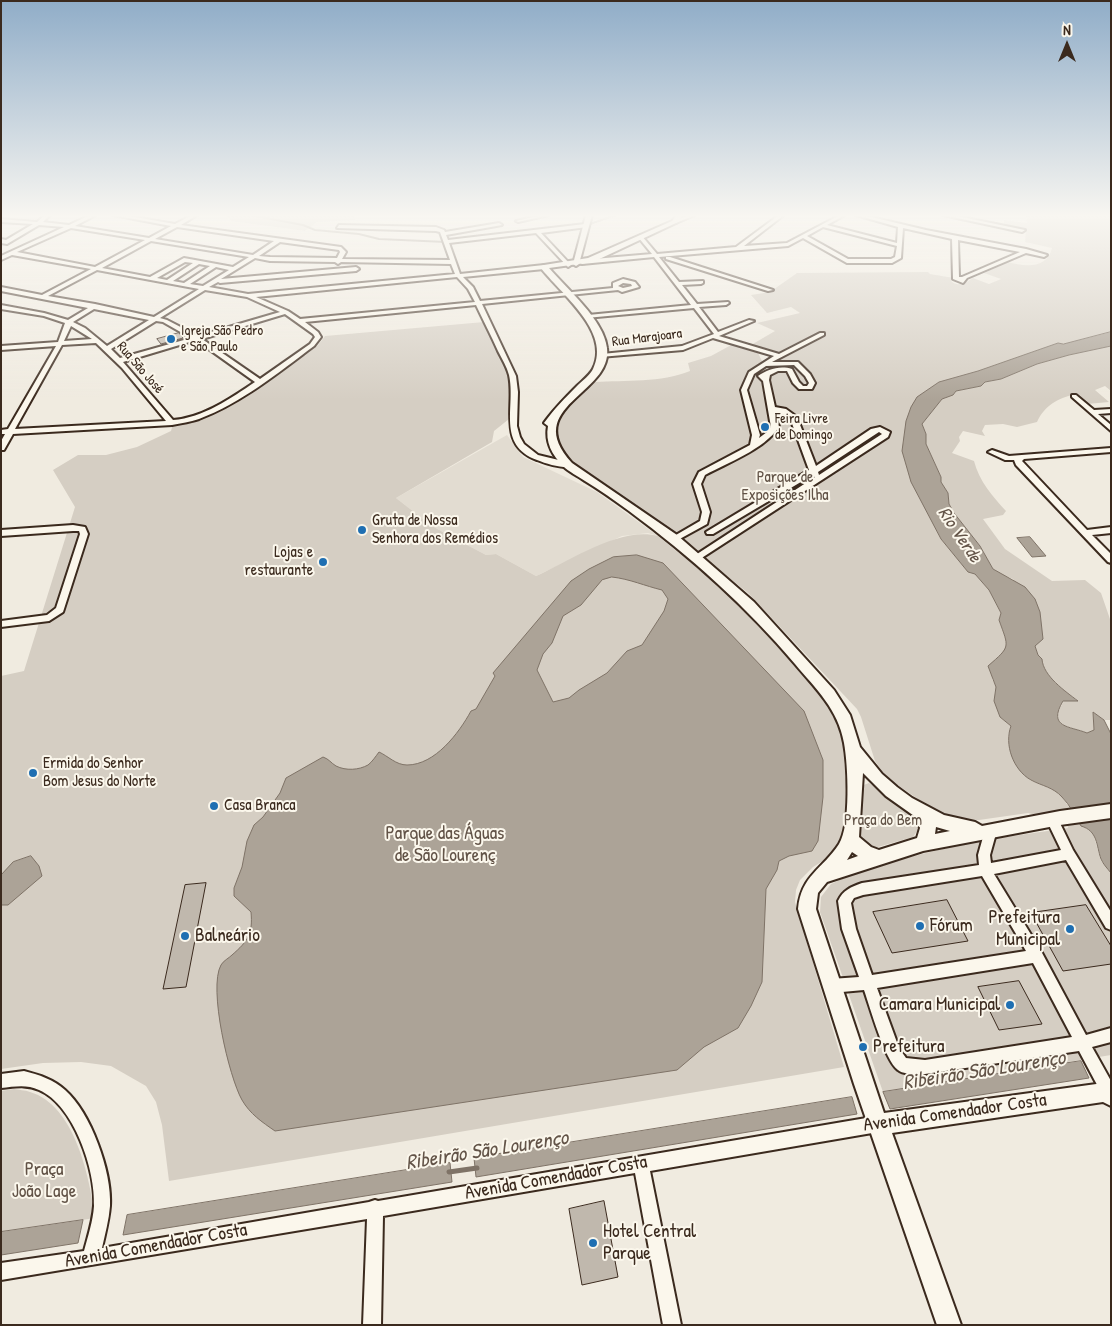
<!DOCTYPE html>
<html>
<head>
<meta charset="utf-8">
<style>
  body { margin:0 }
  #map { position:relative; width:1112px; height:1326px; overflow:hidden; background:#f0ebe0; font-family:"Patrick Hand",sans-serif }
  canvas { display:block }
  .frame { position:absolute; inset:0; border:2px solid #3b2a1e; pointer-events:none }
  .north { position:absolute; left:1042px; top:20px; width:50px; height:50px; -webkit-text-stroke:4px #fbf7ec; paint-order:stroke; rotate:0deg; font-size:14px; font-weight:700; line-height:20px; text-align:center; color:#3b2a1e }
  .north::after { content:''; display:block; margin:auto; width:18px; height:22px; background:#3b2a1e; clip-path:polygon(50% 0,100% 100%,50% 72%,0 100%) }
</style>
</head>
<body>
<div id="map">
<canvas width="1112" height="1326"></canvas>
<div class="frame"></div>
<div class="north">N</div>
</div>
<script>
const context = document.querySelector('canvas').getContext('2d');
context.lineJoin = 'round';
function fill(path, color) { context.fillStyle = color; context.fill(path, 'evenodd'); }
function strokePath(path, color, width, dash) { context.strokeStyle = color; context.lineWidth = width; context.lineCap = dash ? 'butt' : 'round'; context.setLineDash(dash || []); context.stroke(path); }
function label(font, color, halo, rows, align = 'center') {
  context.font = font + ' "Patrick Hand",sans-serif'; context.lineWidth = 4; context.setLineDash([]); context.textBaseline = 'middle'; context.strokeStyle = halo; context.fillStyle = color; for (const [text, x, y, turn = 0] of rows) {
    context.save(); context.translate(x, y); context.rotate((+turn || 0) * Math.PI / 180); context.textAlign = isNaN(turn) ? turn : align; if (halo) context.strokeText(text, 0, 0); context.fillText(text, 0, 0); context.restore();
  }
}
fill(new Path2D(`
  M507,435L523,457L597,492L658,536L648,533L622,536L536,576L496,554L486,555L452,537L432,526L396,498Z`), '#e2dcd1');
fill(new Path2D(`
  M226,215H354L356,218L354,220L317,222L305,231L231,221Z
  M1026,215H1111V332L1063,344L1058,343L978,371L911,407L903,444L932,519L941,539L968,572L975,574L989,590L1001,613L999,620L1007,643L1005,651L992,679L997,687L1000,717L1011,726L1008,736L1009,745L1030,780L1054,790L1062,797L1072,811L1041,816L1028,813L972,821H961L940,814L893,782L882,771L875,761L861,717L857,709L748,593L707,560L564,455C561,450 558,445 556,440C550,415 580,395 595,382C625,380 661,383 690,371L688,363L711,356L733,344L757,351L762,361L777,354L751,345L775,331L757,323L800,313L791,307L767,313L751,295L770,292L797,273L928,272L930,274L954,278L951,281C958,288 966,282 973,278L989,284L1001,279L984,273L1008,262C1025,267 1047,269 1052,248L1025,242L1026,231L1004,225V220L1027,223Z
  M484,322L507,371L510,382L509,419L494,431L492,442L396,498L432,526L452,537L486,555L496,554L536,576C570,561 620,526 658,536L739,602L829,700L847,740L849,807L842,842L831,856L813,867L800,880L796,890L795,902L844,1067L169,1181L162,1125L156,1102L146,1086L111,1066L81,1062L43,1063L1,1069V676L24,671L75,507L53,470L78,455H106L137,447L171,431L173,424L205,418L318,345L325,336Z
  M1111,346V391L1105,386L1095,390L1109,402L1087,404L1075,394C1057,399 1045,405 1037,422L1017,427L1003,424L985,425L982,431L985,436L963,431L959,437L960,441L952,453L974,461C979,481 993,497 1006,511L1003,515L983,519L1005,549L1052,581L1085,580L1101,593L1111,622V720H1104L1093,712L1094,730L1087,733C1070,726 1047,727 1064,701L1077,700C1064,690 1043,676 1042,659L1038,655L1035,646L1013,579L1000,574L993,569L980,546L954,513L949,504L948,493L941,482V477L926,444V434L922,424L942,399L953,395L956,391L981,386L985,382L1001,379L1037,364L1069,355Z
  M869,783L915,814L920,827L913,837L871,849L856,842L861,786Z
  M1079,823L1093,833L1101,861L1111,873V1055L883,1092L820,912L821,897L831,884L869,867L971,842L1068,828L1067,825Z
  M14,1089C19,1090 25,1090 30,1092C75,1105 90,1178 95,1218L1,1232V1091Z`), '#d5cec3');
const water = new Path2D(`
  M1111,332V346L1069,355L1037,364L1001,379L985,382L981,386L956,391L953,395L942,399L922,424L926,434V444L941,477V482L948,493L949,504L954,513L980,546L993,569L1025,587L1035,599L1040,612L1043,639L1035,646L1038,655L1042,659C1043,676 1065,691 1078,701H1063C1047,728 1070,726 1087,733L1094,730L1093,712L1104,720L1111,734V873C1107,868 1103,864 1101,859C1096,845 1098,831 1081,826C1075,816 1070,805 1062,797C1053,787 1042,786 1031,780C1013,770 1004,744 1011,726L1000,717L994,701L996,687L988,666C1011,646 1009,648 999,620L1001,613L989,590L975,574L968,572L941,539L911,482L902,451L906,421L911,407L917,397L939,382L978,371L1058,343L1063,344Z
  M1030,537L1046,556L1032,557L1017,538Z
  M637,555L663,563L804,711L823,760V797L818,841L812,851L789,856L779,861L777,870L766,889L762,982L751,1006L738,1028L704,1047L677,1070L275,1131C262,1122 250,1114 242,1100C229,1077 208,988 221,965C223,961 229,958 232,955C248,941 253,934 251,912L234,896V888L242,867L247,841L254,825L263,817L280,793L286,778L323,757C329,759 331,763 336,766C346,771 359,770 368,765C372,762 376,756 379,752C388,756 396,765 407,765C435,765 459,733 471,711L476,709L495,676L493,673L571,581L589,569L613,557ZM612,577C630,579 645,586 662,590L668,599L664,611L642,645L627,651L607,673L579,690L569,698L553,702L537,670L543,654L552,643L563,616L581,605L602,580Z
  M31,856L39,866L42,876L8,905H1V875L13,862Z
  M1081,1061L1089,1078L890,1109L883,1092Z
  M852,1097L857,1114L476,1177L474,1158Z
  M450,1163L452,1182L123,1235L127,1215Z
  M83,1220L78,1243L1,1255V1232Z`);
fill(water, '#aca397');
strokePath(water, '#7f7367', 1);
strokePath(new Path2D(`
  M250,215L303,225L315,230L359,234L379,239L446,242
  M587,225L616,215
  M479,239L493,238`), '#7f7367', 2);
strokePath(new Path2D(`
  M449,1172L477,1168`), '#7f7367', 5);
const building = new Path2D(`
  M179,333L183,338L161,344L157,339Z
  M206,883L186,987L163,989L185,885Z
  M947,900L968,941L892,953L873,912Z
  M1086,905L1111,946V964L1063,971L1031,913Z
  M1019,981L1042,1024L999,1030L978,987Z
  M604,1201L618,1277L582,1285L569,1209Z`);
fill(building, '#c0b8ad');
strokePath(building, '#3b2a1e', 1);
const minor = new Path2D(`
  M45,215H50L43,222L69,225L90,215H96L75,226L149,238L171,226L113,215H123L175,224L192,215H197L181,225L341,247L346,252L342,259L450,260L440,232L436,231L337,228L339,225L436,227L444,230L445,232L499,223L502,225L446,235L448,240L585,224L587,227L541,233L570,264L571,265L568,267L536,233L449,243L460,274L544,265L547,267L544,269L463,277L473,287L480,301L613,288V283L623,279L635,282L639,287L622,292L618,290L482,304L516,376L518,392L517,426L520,437L524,444L538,455L571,463V467C560,468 547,464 537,460C496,445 516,406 509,375C507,367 502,359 498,351C491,335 483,320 476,305L305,322L318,332L321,337L314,346C278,373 241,403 199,419C190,422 181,423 172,425L13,434L4,450H1V441L5,434H1V430L8,429L56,346L1,350V346L58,342L65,323L44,316L1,309V305L44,313L68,320L88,308L1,291V287L42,295L91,269L12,255L1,260V256L64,227L39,225L7,244L1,243V239L6,240L33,224L1,222V219L37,222ZM177,227L274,241L253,255L155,239ZM71,228L145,240L95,267L17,252ZM151,241L249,257L233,267L184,258L150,277L102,268ZM280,242L339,250L340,252L337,258L270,257L259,256ZM255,258L270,261L335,262L338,264L341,262L451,264L455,274L248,294L209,287L218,282L220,283L356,271L359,269L356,267L221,279ZM185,262L193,263L167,280L157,278ZM199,264L210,266L184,283L173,281ZM216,267L229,270L203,286L190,284ZM97,270L199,289L154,317L95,304L48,296ZM457,277L468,289L475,302L300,319L288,311L256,297ZM623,283L631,284L632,286L623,288L618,286ZM205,290L247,297L280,312L198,336L167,320L160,318ZM94,309L149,320L107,346L85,328L73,322ZM285,314L313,334L315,337L310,344L260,379L202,339ZM156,321L163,322L191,338L120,358L111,349ZM71,326L92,339L64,341ZM196,340L255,382C231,398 203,418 173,420L123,362ZM96,343L122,368L166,421L15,429L62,345Z
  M541,215H549L518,222L516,221Z
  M689,215H695L676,223L672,222Z
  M779,215H784L744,246L787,243L840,215H845L827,225L897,243L898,227L856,215H863L926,230L1026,249L1047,255L1044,257L1026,253L967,278L963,283L953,279L952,239L903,228L901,258L892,263H847L803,238L788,246L659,257L679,282L703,281V283L701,284L682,285L697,304L728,302L729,303L726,305L699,307L718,332L749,320L754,321L719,336L779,354L820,333H824V335L772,362H798L810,374L815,383L812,389H799L793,383L787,371H778L770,375L769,380L775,407L786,409L797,417L816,466L871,429L880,427L890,432L888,437L697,561L694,560L693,558L694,556L815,477L811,476L713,534H707L706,532L809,470L790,418L776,411L779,427C763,450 729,462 705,475L701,484L710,512L707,524L676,541H670L669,539L700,521L702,512L693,484L699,472L750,445L752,435L741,390L749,372L774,356L713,338L683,350L600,357V355L602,354L682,346L714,334L694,308L586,318L585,317L588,315L691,305L654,257L582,264L579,262L582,260L652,254L638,237L641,235L657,254L736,247ZM823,227L897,246L895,257L891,259H848L807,236ZM958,240L1020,252L962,277H959ZM794,365L805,376L809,383L807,386H803L799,382L792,369C779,365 767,370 758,376L763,381L771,427L767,432L759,438L760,435L747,390L754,374L766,366ZM879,432L882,434L819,475L818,472Z
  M943,215H952L1025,230L1022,232Z
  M666,257H670L773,290L768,291L666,259Z
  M1072,395H1076L1094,410L1111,409V413L1098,414L1111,425V431L1072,397Z
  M1111,448V452L1024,459L1022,461L1087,530L1111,527V533L1092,535L1111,554V563L1108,562L1016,465L1014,460H1005L988,452L992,450L1009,456Z
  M73,525L85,527L88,534L63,612L49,621L1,627V621L47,615L56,608L80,534L79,531H73L1,536V530Z
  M1052,814L1056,815L1073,850L1111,912V930L1106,928L1066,860L994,874L1041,951L1086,1035L1111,1028V1042L1092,1047L1111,1081V1098H1108L1103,1096L1079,1051L925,1074C917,1074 904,1075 898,1070C885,1061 870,1007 864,990L831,993L826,991L824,986L826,981L831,979L859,977L842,929L838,901C843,890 851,887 862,883L979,865L978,855L985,830L987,826L991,825L995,826L997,830L990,855L991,863L1061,850L1046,819L1048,815ZM982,876L1026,951L872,975L856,929L851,903L854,898L863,895ZM1033,963L1072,1037L925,1060L906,1058L899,1048L877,988Z
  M24,1071C39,1075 53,1079 65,1090C91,1113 112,1172 110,1206C109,1220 105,1234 102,1248L369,1202L375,1200L378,1201L878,1116L883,1119L886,1124L883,1129L878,1132L650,1171L681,1325H663L635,1173L383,1216L381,1325H363L367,1219L1,1280V1263L84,1251C88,1236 93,1221 94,1206C96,1171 74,1105 39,1090C26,1084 14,1087 1,1088V1074Z`);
const tertiary = new Path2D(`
  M586,215H592L579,264L576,266L573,264Z`);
const secondary = new Path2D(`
  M677,215H684L676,223L593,262L549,268C567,289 604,320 607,348C613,394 520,406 572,463L677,535L754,602L834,690L850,715L860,747L882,774L897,787L912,798L944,815L975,822L982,826L1060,811L1111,804V818L1060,825L923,851L827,882L818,893L816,909L884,1113L1111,1082V1106L1103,1102L892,1133L961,1325H937L854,1084L798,909C801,875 823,869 839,844C851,825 848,765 844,743C838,709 816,689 795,664C745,605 691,557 629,511C614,500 600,490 585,481C578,476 569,472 563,466C552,455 545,442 548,426L544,423C554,409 565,398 577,386C582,381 590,375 593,369C612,332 561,294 540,267L544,265L588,258L672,221ZM863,773L886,796L917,818L920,828L917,838L879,850L871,847L859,837ZM936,827L950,831L935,834ZM852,852L858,856L847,860Z`);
strokePath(minor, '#3b2a1e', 4);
strokePath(tertiary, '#3b2a1e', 4);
strokePath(secondary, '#3b2a1e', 4);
fill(minor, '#fbf7ec');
fill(tertiary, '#fbf7ec');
fill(secondary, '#fbf7ec');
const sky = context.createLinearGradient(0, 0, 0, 400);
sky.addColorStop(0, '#90adc8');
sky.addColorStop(0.54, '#f8f6f1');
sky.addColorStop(1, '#f8f6f100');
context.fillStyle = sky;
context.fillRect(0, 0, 1112, 400);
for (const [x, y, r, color] of [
  [171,339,5,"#1f6fb2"],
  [765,427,5,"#1f6fb2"],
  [362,530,5,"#1f6fb2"],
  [323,562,5,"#1f6fb2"],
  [33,773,5,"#1f6fb2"],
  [214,806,5,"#1f6fb2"],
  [920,926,5,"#1f6fb2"],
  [1070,929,5,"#1f6fb2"],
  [185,936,5,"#1f6fb2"],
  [1010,1005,5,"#1f6fb2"],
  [863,1047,5,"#1f6fb2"],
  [593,1243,5,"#1f6fb2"]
]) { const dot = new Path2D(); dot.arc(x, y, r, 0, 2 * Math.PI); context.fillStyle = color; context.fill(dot); strokePath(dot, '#fbf7ec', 2); }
label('14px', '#3b2a1e', '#fbf7ec', [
  ["Igreja São Pedro",181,331],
  ["e São Paulo",181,347],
  ["Feira Livre",775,419],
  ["de Domingo",775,435]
], 'left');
label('14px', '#3b2a1e', '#fbf7ec', [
  ["Rua Marajoara",647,338,-7],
  ["Rua São José",140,368,49]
]);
label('16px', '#625347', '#fbf7ec', [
  ["Parque de",785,478],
  ["Exposições Ilha",785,496],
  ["Praça do Bem",883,821]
]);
label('16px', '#3b2a1e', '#fbf7ec', [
  ["Gruta de Nossa",372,521],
  ["Senhora dos Remédios",372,539],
  ["Lojas e",313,553,"right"],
  ["restaurante",313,571,"right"],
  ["Ermida do Senhor",43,764],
  ["Bom Jesus do Norte",43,782],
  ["Casa Branca",224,806]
], 'left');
label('italic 18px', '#635448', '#fbf7ec', [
  ["Rio Verde",959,535,56]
]);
label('19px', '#625347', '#fbf7ec', [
  ["Parque das Águas",445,834],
  ["de São Lourenç",445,856],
  ["Praça",44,1170],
  ["João Lage",44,1192]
]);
label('19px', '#3b2a1e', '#fbf7ec', [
  ["Prefeitura",1060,918,"right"],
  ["Municipal",1060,940,"right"],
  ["Fórum",930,926],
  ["Balneário",195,936],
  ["Camara Municipal",1000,1005,"right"],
  ["Prefeitura",873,1047],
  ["Hotel Central",603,1232],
  ["Parque",603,1254]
], 'left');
label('19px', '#3b2a1e', '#fbf7ec', [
  ["Avenida Comendador Costa",955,1113,-8],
  ["Avenida Comendador Costa",556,1178,-10],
  ["Avenida Comendador Costa",156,1246,-10]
]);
label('italic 21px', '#635448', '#fbf7ec', [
  ["Ribeirão São Lourenço",984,1071,-9],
  ["Ribeirão São Lourenço",487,1151,-9]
]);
</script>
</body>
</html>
